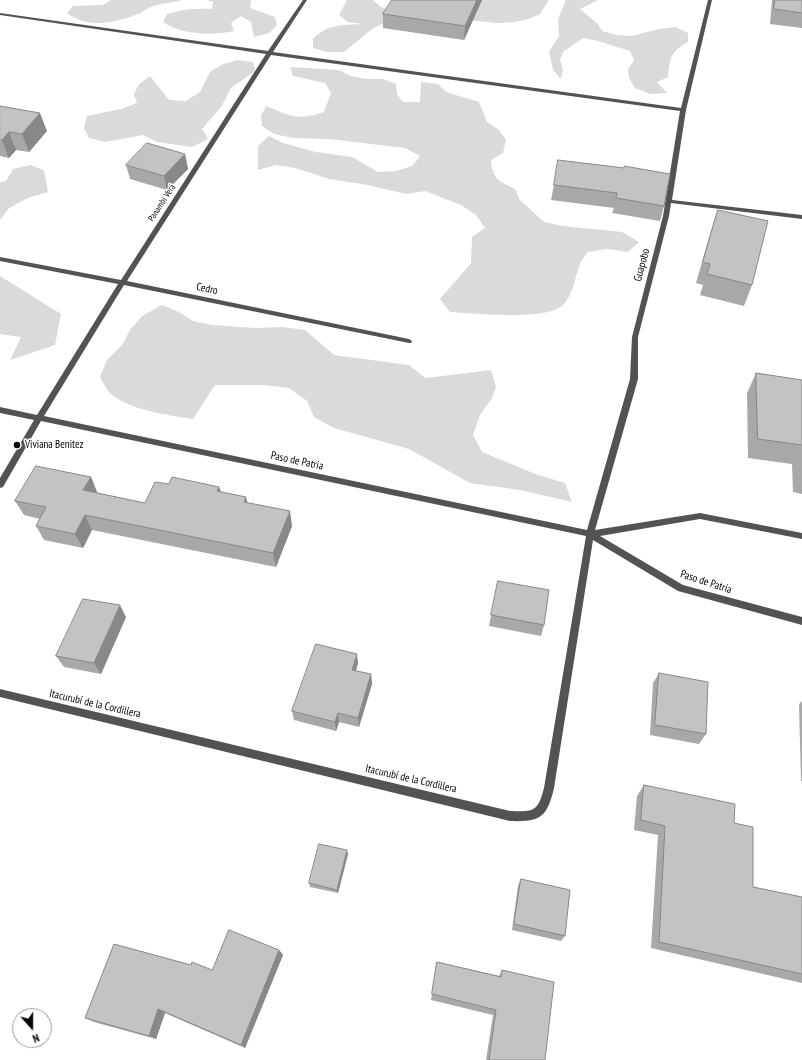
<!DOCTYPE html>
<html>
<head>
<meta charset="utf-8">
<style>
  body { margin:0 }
  #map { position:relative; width:802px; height:1060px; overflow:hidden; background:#fff; font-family:"PT Sans Narrow",sans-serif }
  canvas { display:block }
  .north { position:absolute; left:12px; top:1008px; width:40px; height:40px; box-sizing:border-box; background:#fff; border:1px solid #999; border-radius:50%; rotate:159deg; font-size:11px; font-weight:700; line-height:16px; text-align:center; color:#000 }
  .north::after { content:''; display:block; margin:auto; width:14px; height:18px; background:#000; clip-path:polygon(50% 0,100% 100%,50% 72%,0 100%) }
</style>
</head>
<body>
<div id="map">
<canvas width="802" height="1060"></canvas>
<div class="north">N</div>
</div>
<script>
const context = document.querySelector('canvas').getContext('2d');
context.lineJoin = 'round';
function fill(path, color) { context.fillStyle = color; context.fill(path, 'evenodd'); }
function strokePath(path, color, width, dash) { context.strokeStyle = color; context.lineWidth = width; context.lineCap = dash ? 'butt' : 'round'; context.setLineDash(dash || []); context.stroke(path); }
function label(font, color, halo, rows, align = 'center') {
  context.font = font + ' "PT Sans Narrow",sans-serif'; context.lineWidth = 3; context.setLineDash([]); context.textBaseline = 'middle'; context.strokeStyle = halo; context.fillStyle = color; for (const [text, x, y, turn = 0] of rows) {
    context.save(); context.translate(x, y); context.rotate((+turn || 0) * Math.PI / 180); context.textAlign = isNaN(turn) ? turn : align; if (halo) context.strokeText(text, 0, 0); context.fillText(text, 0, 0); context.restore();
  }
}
fill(new Path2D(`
  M111,0H182C172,3 161,3 151,7C147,8 143,12 138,14C115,23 87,29 67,13L73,6L103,5Z
  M207,0H251L250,8L275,17L277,25L269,33L254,37L251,22L241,16L231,23L234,31C211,36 183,35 163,22L167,14C182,9 196,8 212,9L213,2Z
  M347,0H373L381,7L394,12L420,0H549L540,14L529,19L514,22L498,23L466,20L384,23L372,29L344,52H327L313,48V39C327,24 342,25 362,24L348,22L339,15Z
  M566,0H598L580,9L598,24L602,31L617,35L632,36L659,29L675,27L688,33V42C670,52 670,58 668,77L657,82L667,93L650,94L635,88L629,78L628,69L634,60L630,51L598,41L583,38L563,52L560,60L563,69L561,79L553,70L549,52L559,36L558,19Z
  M237,60L253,62L255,71L231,88L221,107L202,129L208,139L192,147L157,142L143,135L105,142L89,138L84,128L87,116L121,109L137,103L134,94L139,84L150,76L169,100L186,101L200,92L210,72L221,65Z
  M290,67L339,70L351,76L366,79H383L396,84L397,94L403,102H420L421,82L438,84L446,92L479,102L487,122L499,130L506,140L503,153L491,160C492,179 500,182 515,189L520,200L544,222L563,226L622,232L639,242L628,252L607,249L588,252C585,256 581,260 580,265C574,278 574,292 564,304C548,322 473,313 450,312L440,299L471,263L472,237L485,228L476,215L461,205L425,191L406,194L368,185L329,179L295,168L276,165L258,170V146L269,136L283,143L316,152L352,157L378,172L396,171L412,166L420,156L405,148L329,139L292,138L274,134L262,126L261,116L266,106C290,116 298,121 324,112L331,93L325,83L293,76Z
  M30,165L44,170L48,192L28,198L9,208L0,220V182L6,181L13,169Z
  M0,276L61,314L55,345L10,360L21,337L0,334Z
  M162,305L179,312L193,321L212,325L256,328L282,327L305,330L334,355L409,365L425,378L491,370L496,387L492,398L480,415L473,435L482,452L538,475L565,483L572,502L520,490L470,483L409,449L334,428L314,417L307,401L289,388L264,385H215L193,419C168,415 128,410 110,393C106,389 103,382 100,377L107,360L122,345L130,330L142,316Z`), '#dadada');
fill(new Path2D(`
  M303,0H307L273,52L681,108L708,0H712L686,110L672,200L802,215V219L671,203L669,216L638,337V379L595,530L700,513L802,533V539L700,519L600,536L683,585L802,617V625L678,591L593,540L554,788C547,818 540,822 510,821L0,697V689L510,811C533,812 538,812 544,788L586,536L41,421L3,487L0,488V478L34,420L0,413V407L37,415L118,284L0,261V257L121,280L266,54L0,15V13L268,51ZM271,55L680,111L663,216L632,337L630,379L587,530L44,416L124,285L409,343H411L412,341L409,339L127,281Z`), '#535353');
fill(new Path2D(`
  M392,0H482L464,40L383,28V14Z
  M772,0H802V28L770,24Z
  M0,106L47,131L29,152L16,150L9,158L0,156Z
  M185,154L188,169L167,190L130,179L126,165Z
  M670,174L664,206L660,221L612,213L614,208L551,200L554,185Z
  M718,210L752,285L744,306L700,295L703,285L696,283L711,231Z
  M756,373L802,380V494L793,492L792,464L748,458L747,393Z
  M91,477L97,492V493L145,503L169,484L219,487L221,492L247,503L292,526L276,567L92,530L83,548L44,540L36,526L40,519L24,515L15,501Z
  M498,581L544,625L541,636L489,626Z
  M126,617L101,674L64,667L56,656Z
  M358,663L356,671L371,674L372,684L359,727L339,722L336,731L294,720L292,711Z
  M659,673L706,734L699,744L650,735L653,683Z
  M802,701V781H801L799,704Z
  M644,785L734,823L753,887L802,897V983L651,948L658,835L634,830L637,796Z
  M348,854L338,893L310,887L309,883Z
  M521,879L565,936L561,941L512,930L518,886Z
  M279,950L283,955L245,1048L165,1013L156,1039L94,1022L85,1018L191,965L212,970Z
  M437,962L499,976L502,970L545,1060H486L493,1015L431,1000Z`), '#a8a8a8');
fill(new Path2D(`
  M477,0H482L464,40L465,26Z
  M40,113L47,131L29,152L22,134Z
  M9,132L16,150L9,158L2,140Z
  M185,154L188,169L167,190L164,176Z
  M91,477L97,492L90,505L83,490Z
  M219,487L224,501L217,491Z
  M246,497L250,512L244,502Z
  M290,511L292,526L276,567L273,553Z
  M85,515L92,530L83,548L75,534Z
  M120,605L126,617L101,674L94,663Z
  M357,654L358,663L353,679L352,670Z
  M371,674L372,684L359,727L358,718Z
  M338,713L339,722L336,731L335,722Z
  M347,850L348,854L338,893L337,890Z
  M279,950L283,955L245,1048L241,1045Z
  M158,1009L165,1013L156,1039L149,1036Z`), '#888');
const building = new Path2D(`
  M392,0H477L465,26L383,14Z
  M775,0H802V13L774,9Z
  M0,106L40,113L22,134L9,132L2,140H0Z
  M147,143L185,154L164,176L126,165Z
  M558,160L624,168V166L670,174L664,206L616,198L617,193L554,185Z
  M718,210L768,221L752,285L707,274L710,264L703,262Z
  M756,373L802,380V445L758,439Z
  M36,466L91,477L83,490L145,503L155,482L169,484L172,477L219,487L217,491L246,497L244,502L290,511L273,553L85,515L75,534L36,526L46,507L15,501Z
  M498,581L549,590L544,625L491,615Z
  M83,599L120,605L94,663L56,656Z
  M316,644L357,654L352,670L371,674L358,718L338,713L335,722L292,711Z
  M659,673L708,682L706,734L655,725Z
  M644,785L735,804L734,823L753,827V887L802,897V974L659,942L665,826L641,820Z
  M319,844L347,850L337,890L309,883Z
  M521,879L570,890L565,936L514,924Z
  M229,930L279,950L241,1045L158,1009L149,1036L85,1018L114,944L191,965L192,962L212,970Z
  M437,962L501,977L502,970L554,982L545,1060H489L496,1010L432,994Z`);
fill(building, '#c3c3c3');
strokePath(building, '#888', 1);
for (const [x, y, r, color] of [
  [17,445,4,"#000"]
]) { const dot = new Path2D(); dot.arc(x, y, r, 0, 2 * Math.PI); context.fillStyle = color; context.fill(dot); strokePath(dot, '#fff', 1.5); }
label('9px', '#000', '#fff', [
  ["Panambí Verá",162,203,-57]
]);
label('11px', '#000', '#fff', [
  ["Guapobo",642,265,-75],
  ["Cedro",207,289,12],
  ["Paso de Patria",297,461,12],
  ["Paso de Patria",706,582,18],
  ["Itacurubí de la Cordillera",95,704,13],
  ["Itacurubí de la Cordillera",411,779,13]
]);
label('11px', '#000', '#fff', [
  ["Viviana Benitez",25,445]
], 'left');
</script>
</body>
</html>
